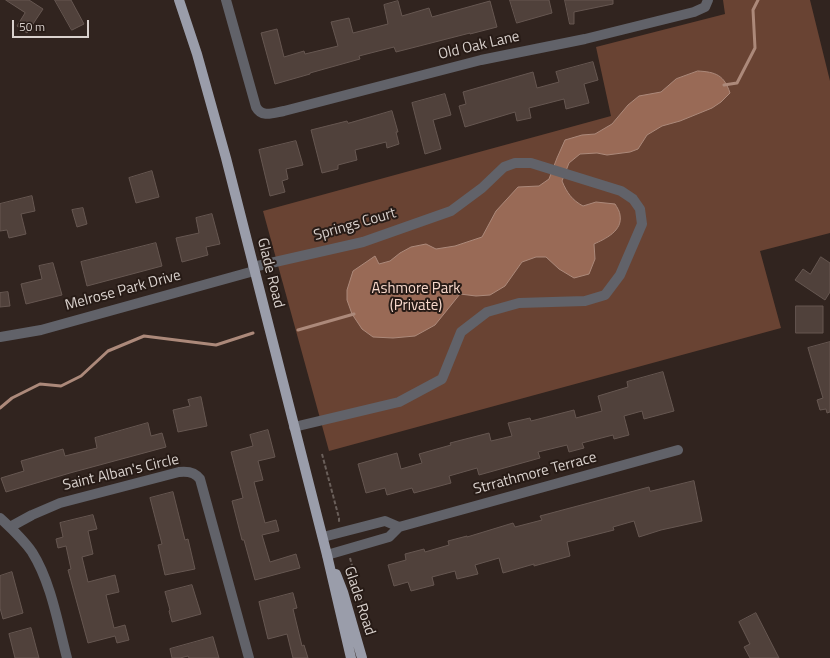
<!DOCTYPE html>
<html>
<head>
<meta charset="utf-8">
<style>
  body { margin:0 }
  #map { position:relative; width:830px; height:658px; overflow:hidden; background:#31241f; font-family:"Titillium Web",sans-serif }
  canvas { display:block }
  .scale { position:absolute; left:12px; top:20px; width:77px; height:18px; box-sizing:border-box; border:2px solid #d9d1cd; border-top:0; padding-left:5px; font-size:12px; line-height:14px; white-space:nowrap; color:#d9d1cd; -webkit-text-stroke:3px #271b16; paint-order:stroke }
</style>
</head>
<body>
<div id="map">
<canvas width="830" height="658"></canvas>
<div class="scale">50 m</div>
</div>
<script>
const context = document.querySelector('canvas').getContext('2d');
context.lineJoin = 'round';
function fill(path, color) { context.fillStyle = color; context.fill(path, 'evenodd'); }
function strokePath(path, color, width, dash) { context.strokeStyle = color; context.lineWidth = width; context.lineCap = dash ? 'butt' : 'round'; context.setLineDash(dash || []); context.stroke(path); }
function label(font, color, halo, rows, align = 'center') {
  context.font = font + ' "Titillium Web",sans-serif'; context.lineWidth = 4; context.setLineDash([]); context.textBaseline = 'middle'; context.strokeStyle = halo; context.fillStyle = color; for (const [text, x, y, turn = 0] of rows) {
    context.save(); context.translate(x, y); context.rotate((+turn || 0) * Math.PI / 180); context.textAlign = isNaN(turn) ? turn : align; if (halo) context.strokeText(text, 0, 0); context.fillText(text, 0, 0); context.restore();
  }
}
fill(new Path2D(`
  M723,0H810L830,81V233L760,251L781,328L329,451L263,211L611,116L596,47L725,14Z`), '#694333');
const water = new Path2D(`
  M698,71C716,72 724,75 730,93L721,102L712,108L680,121L662,126L647,135L638,149L630,152L607,155L597,153L580,154L569,163L562,181C567,193 572,200 583,206L596,202L615,204C617,207 620,212 620,215C623,231 605,239 594,244L595,259L589,274L574,278L559,269L546,257H536L522,262L505,286L490,295L476,296L460,294L435,325L415,336L393,338L373,337L362,329L352,314L347,300V290L353,271L375,256L379,264L390,261L400,253L411,247L426,244L436,249L455,246L482,237L496,211L518,187L539,186L549,179L557,158L565,140L582,135L595,134L612,124L628,105L639,96L661,92L676,79Z`);
fill(water, '#996a56');
strokePath(water, '#ac897a', 1);
strokePath(new Path2D(`
  M724,85L737,83L755,48L753,10L758,0
  M298,330L354,314
  M0,408L12,398L40,384L61,386L81,376L108,351L144,336L216,345L253,333`), '#ac897a', 3);
const building = new Path2D(`
  M6,0H29L43,9L27,33L17,26L25,13Z
  M55,0H71L84,24L72,30Z
  M510,0H549L552,13L517,23Z
  M565,0H613V4L574,12V24H570Z
  M398,1L402,16L429,8L432,17L490,1L497,27L470,34V33L396,52L394,47L359,56L360,59L310,73V74L275,84L261,33L277,29L284,57L304,51L305,54L338,46L331,22L349,18L353,33L388,24L384,5Z
  M593,62L598,80L584,84L589,103L566,109L564,99L529,108L531,118L517,121L515,112L465,127L459,106L466,104L463,92L533,72L537,88L559,82L556,72Z
  M445,94L451,115L433,120L441,149L425,154L412,103Z
  M392,111L398,132H396L399,144L387,148L386,142L355,150L357,160L338,165V169L322,173L311,130L347,121L348,123Z
  M296,141L303,165L286,169L288,179L282,181L285,192L270,196L259,150Z
  M152,171L159,197L136,203L129,178Z
  M32,196L35,211L21,214L26,234L9,238L7,230L0,231V204Z
  M83,208L87,224L77,227L72,210Z
  M212,214L220,244L206,247L208,255L182,262L176,238L199,233L196,218Z
  M156,243L162,266L87,286L81,262Z
  M821,257L830,263V292L825,300L795,280L803,269L810,274Z
  M53,263L62,295L26,304L21,284L42,279L39,266Z
  M8,292L10,306L0,307V293Z
  M796,306H823V333H796Z
  M830,342V412L827,413L826,409L820,410L817,400L823,398L808,348Z
  M663,372L674,411L644,419L642,411L624,416L629,435L614,439L613,435L582,443L584,448L569,452L567,445L538,452L540,458L479,475L477,468L449,476L451,483L414,493L412,488L387,495L385,488L366,493L358,464L397,453L401,469L422,463L419,454L451,445L450,443L489,433L491,441L512,436L508,423L530,418L531,421L574,410L576,418L602,411L598,396L628,387L627,382Z
  M201,397L207,426L178,432L173,410L190,406L188,400Z
  M148,423L151,436L162,433L166,447L70,473L6,492L1,478L24,471L21,461L63,449L65,456L97,448L95,438Z
  M268,430L275,457L258,461L263,480L254,482L265,523L276,520L279,531L262,535L270,562L296,554L300,568L255,580L244,540H242L232,501L243,498L231,452L253,446L250,435Z
  M694,481L702,521L661,530L639,537L634,521L613,527L614,530L567,542L570,556L534,566V564L503,573L499,558L475,565L478,574L457,579L455,571L432,577L434,585L411,591L408,582L394,586L388,565L406,560L405,554L424,549L425,552L449,545L448,541L467,536V537L513,523L515,527L542,520L540,516L649,487L650,491Z
  M173,492L185,540L188,539L195,569L165,575L158,545L162,544L150,498Z
  M93,515L97,529L88,531L93,554L82,557L88,582L115,575L119,592L106,595L114,628L125,625L129,640L117,643L115,636L88,643L68,570L71,569L66,546L58,548L56,539L63,537L60,523Z
  M12,572L23,613L3,619L0,608V576Z
  M192,585L201,614L172,622L169,611L170,610L165,592Z
  M293,593L297,608L293,609L302,646L304,645L308,658H293L287,634L268,639L259,602Z
  M756,613L779,658H750L744,647L750,644L739,622Z
  M31,628L39,658H15L9,634Z
  M213,637L219,658H189L188,656L180,658H172L170,649Z`);
fill(building, '#50413b');
strokePath(building, '#665751', 1);
strokePath(new Path2D(`
  M322,454L339,518V523
  M350,558L365,615`), '#6a5f5a', 2, [4, 2]);
strokePath(new Path2D(`
  M226,0L256,107C262,118 273,113 284,111L481,60L585,39L694,12L705,7L708,0
  M253,267L363,242L451,211L482,188L504,167L515,163H531L621,191L633,199L640,209L642,224L620,275L605,295L585,301L519,303L487,312L461,332L442,379L399,402L294,427
  M0,337L41,330L254,271
  M0,518C11,528 23,539 32,552C51,582 58,624 67,658
  M10,527L32,515L60,503L179,472C187,471 195,472 200,479L249,658
  M323,537L385,521L399,527
  M327,555L389,537L399,527L678,450`), '#616269', 10);
strokePath(new Path2D(`
  M179,0L197,54L226,158L327,555L351,658
  M336,574L343,592L362,658`), '#9a9daa', 10);
label('15px', '#d9d1cd', '#271b16', [
  ["Old Oak Lane",479,46,-13],
  ["Springs Court",355,225,-16],
  ["Glade Road",270,273,76],
  ["Melrose Park Drive",123,291,-15],
  ["Saint Alban's Circle",121,473,-13],
  ["Strrathmore Terrace",535,474,-15],
  ["Glade Road",359,601,72]
]);
label('15px', '#f7d8cb', '#271b16', [
  ["Ashmore Park",416,289],
  ["(Private)",416,306]
]);
</script>
</body>
</html>
